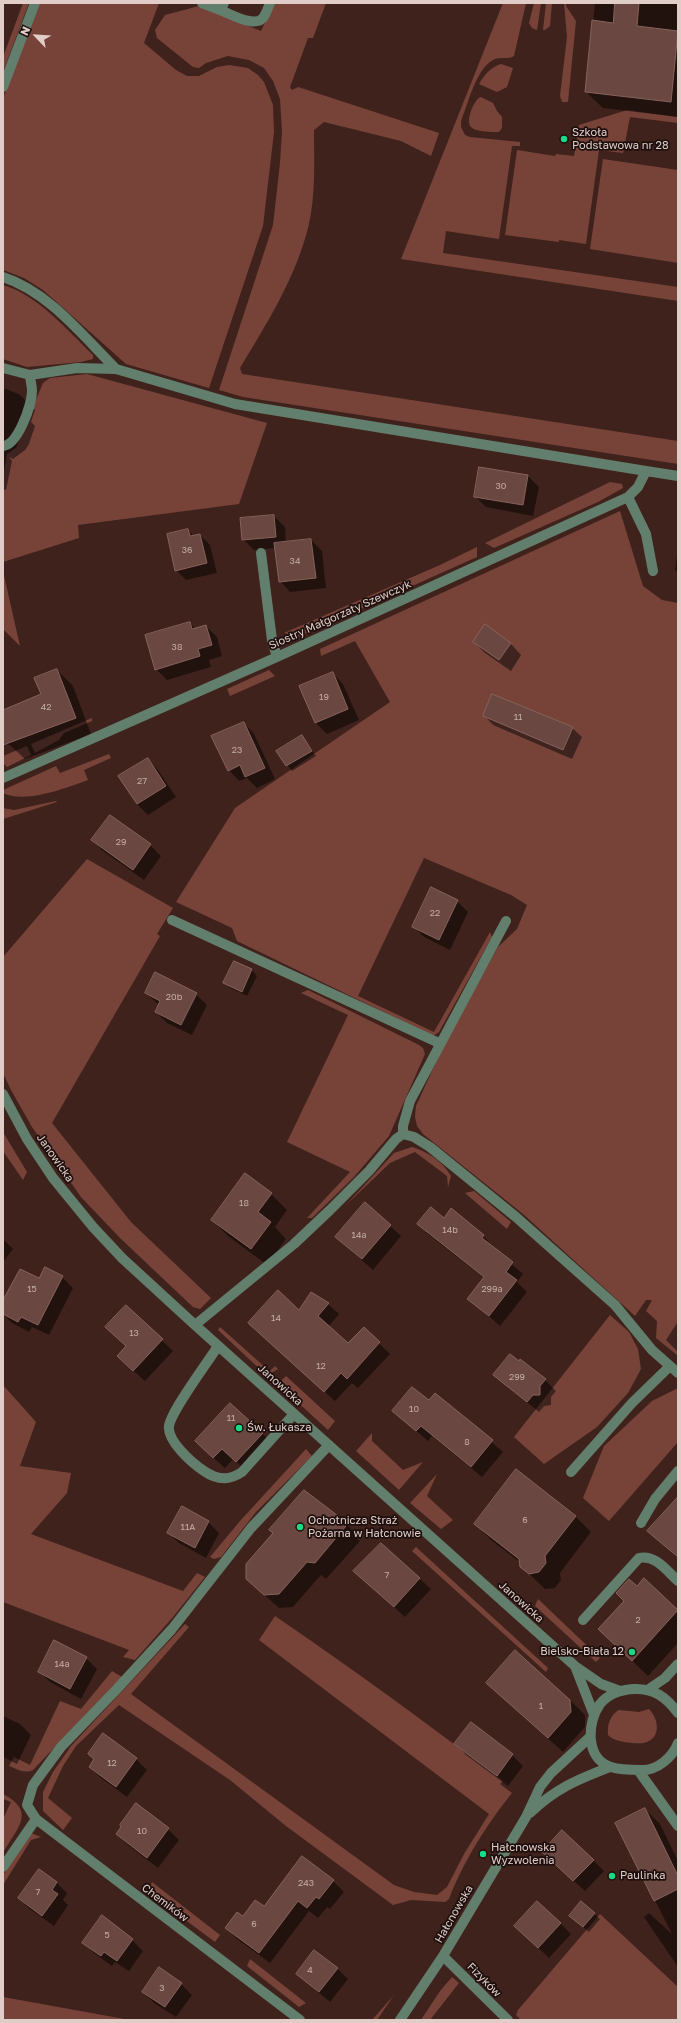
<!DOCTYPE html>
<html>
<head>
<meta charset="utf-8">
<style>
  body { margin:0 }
  #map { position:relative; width:681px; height:2023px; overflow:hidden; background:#40221c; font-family:"Golos Text",sans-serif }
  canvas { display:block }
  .frame { position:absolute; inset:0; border:4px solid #e1cdc8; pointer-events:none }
  .north { position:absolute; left:16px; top:16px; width:40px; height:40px; -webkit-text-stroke:3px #1d0f0d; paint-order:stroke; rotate:295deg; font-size:11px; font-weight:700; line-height:16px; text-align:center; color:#e1cdc8 }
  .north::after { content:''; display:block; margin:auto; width:14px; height:18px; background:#e1cdc8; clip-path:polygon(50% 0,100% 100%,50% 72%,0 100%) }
</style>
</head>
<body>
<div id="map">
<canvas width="681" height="2023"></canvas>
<div class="frame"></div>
<div class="north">N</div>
</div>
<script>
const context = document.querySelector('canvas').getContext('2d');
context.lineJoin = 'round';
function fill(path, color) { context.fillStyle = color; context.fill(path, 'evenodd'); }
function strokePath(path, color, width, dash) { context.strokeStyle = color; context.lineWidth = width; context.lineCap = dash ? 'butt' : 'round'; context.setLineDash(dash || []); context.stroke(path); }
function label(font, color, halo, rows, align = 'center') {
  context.font = font + ' "Golos Text",sans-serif'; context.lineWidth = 3.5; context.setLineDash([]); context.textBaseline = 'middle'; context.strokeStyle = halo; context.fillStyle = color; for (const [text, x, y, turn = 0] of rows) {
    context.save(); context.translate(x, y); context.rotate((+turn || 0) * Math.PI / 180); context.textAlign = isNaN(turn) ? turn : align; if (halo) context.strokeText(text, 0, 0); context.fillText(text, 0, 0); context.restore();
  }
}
fill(new Path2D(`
  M23,3H29L3,72V57Z
  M40,3H159L144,43L176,70L187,76H199L217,67L229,65L248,68L258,75L264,82L273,105L274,132L263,226L209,388L126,364L43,290L24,278L3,270V98Z
  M274,3H326L313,38H308L290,87L292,90L298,87L439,133L431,156L401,141L324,122L314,130C314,162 316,196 308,228C295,279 267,323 240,368L242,374L678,441V464L243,397L219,390L273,225L280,163L282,131L280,99L273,81L264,68L249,60L228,56L206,63L199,68L193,67L157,38L155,30L165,15L199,6L261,31Z
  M503,3H526L514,56C508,60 500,56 493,60C476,69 468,104 461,121V127L465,135L470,137L520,142V146H512L499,239L446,231L443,253L678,287V301L401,259Z
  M534,3H541L537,30L532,28L529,23Z
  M546,3H552L550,26L545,30H543Z
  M564,3H566V6L576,21L568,102H562L560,96L567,37Z
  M501,64L513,68L507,87L497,92L479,84C484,75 491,67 501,64Z
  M481,97L493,103L497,111L502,117V128L499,132C492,132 476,132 471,127C465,121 474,99 481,97Z
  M627,110L678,117V123L630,117L623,153L599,150L586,244L559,240V242L505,235L517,150L555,156L556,154L574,156L579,125Z
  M603,159L678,170V263L590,249Z
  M3,285C38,295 67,330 93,355V359L81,362L27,367L3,359Z
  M87,374L267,423L239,504L78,525L79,538L3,562V476L7,454L16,448L43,383L50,378Z
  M610,482L622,484L623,488L598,502L494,548L485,543Z
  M620,511L643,586L662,600L678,603V1356L656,1338L657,1321L646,1311L652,1300H646L635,1316L523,1214L423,1134L417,1126L415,1117L416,1106L442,1049L498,947L517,929L527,905L511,895L424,858L358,996L434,1032L490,932L492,937L439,1032L433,1036L237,941L232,928L176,902L235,808L390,702L355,641L321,656L320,649Z
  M477,547V557L298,637L284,633L440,565Z
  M3,571L20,646L3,629Z
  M269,670L275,676L230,696L227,689Z
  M92,718V721L64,733L59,740L35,753L31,744Z
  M27,746L31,755L7,767L3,763V756Z
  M109,754L111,758L84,770L88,780C66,788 25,804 3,793V790L56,766L60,773Z
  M56,801L57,802L3,819V808L14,810Z
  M87,859L173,908L157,934L160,936L52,1123L131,1222L211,1298L200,1309L193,1307L120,1238L81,1197L32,1127L11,1090L3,1073V957Z
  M308,990L419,1045L423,1048L425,1054L389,1136L354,1177L312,1218H307L350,1172L287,1142L348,1015L301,993Z
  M3,1132L27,1172L23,1180L3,1151Z
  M412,1147C428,1152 442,1161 451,1176L448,1187L447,1176L415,1152L390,1163L345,1206L394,1153Z
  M474,1191L511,1222L507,1229L465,1193Z
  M610,1315L629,1332L638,1349L641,1369L628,1393L597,1427L544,1464L514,1437Z
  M220,1327L267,1369L270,1371L275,1366L278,1369L270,1374L264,1373L218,1330Z
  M286,1376L335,1421L328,1430L281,1387L282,1380Z
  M3,1385L36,1422L20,1466L71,1473L67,1493L31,1534L183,1591L197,1573L205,1577L173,1617L135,1660L123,1657L129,1650L3,1602Z
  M678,1388V1442L609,1521L583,1498L604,1446L652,1401Z
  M372,1433V1441L403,1470L423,1462L399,1490L356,1451Z
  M306,1449L312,1456L256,1512L221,1557L214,1559L210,1557L240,1521Z
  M437,1474L427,1496L453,1520L441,1529L410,1503Z
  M416,1547L548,1668L546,1672L412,1551Z
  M538,1599L600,1658L596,1662L535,1606Z
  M275,1616C353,1669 428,1724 503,1781L500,1784L512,1793C487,1824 463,1862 449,1899L445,1902L411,1900L393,1905L286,1826L230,1780L119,1705L76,1746L63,1766L48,1798L72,1818L63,1830L43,1811V1792L53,1772L71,1746L185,1624L189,1627L131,1694L394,1885L414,1892L437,1895L447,1887L464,1854L489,1814L259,1640Z
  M112,1671L122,1677L33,1770C24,1774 17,1769 9,1766L14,1757L30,1765L60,1701L81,1709Z
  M649,1709C659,1719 662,1740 643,1743C635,1744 613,1742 608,1735C607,1725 610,1715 619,1710L639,1712Z
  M3,1794C37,1812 17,1828 3,1853V1819L11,1802L3,1799Z
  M31,1833L41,1837L31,1840L3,1885V1875L27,1837Z
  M152,1882L220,1935L215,1942L148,1892Z
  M600,1914L678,1987V2020H521L516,2015L518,2010Z
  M250,1959L306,2003L299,2007L247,1966Z
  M452,1977L459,1983L430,2020H421L440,1991Z
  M394,1995L377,2020H372Z
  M3,1997L130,2020H3Z`), '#774339');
fill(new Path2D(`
  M595,3H678V117L603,108L586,92Z
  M3,388L19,394L35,410L31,422L35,426L29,444L25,450L13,459L9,457L12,461L6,490L3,489Z
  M528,476L539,487L533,516L486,507L475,496Z
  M274,516L285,527L286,543L311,540L322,551L326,588L290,592L280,581L276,548L254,550L243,539Z
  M187,530L194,536L200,535L210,545L217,573L186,580L176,570Z
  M678,547V573L675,570Z
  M190,623L196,629L206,626L217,637L222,656L209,660L211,667L167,680L156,669Z
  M485,626L511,644L521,655L511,671L485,653L474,642Z
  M57,670L73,686L91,734L25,759L11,746L3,742V714L42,694Z
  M332,673L343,684L359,720L327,734L316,723L301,687Z
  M484,715L572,728L582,737L572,759L493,725Z
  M244,723L254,734L275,779L257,788L247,778L239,781L229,770Z
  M301,736L316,756L292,771L277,751Z
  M148,759L158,770L176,797L148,815L137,804Z
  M92,840L150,845L161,856L144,880L103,851Z
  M457,901L468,912L450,950L424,937L413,926Z
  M234,962L252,970L257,976L247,996L230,988L224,983Z
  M146,993L196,994L207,1005L192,1035L167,1023L156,1012L159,1005Z
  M245,1175L271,1194L287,1210L275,1227L286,1239L267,1265L228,1236L212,1220Z
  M418,1224L483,1236L494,1247L493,1248L523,1274L517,1282L527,1292L500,1326L468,1298L484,1278L429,1235Z
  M390,1226L401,1236L373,1270L336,1237Z
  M3,1239L13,1249L3,1262Z
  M62,1277L73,1288L49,1335L32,1327L29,1332L12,1323L3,1314V1303L40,1280Z
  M311,1293L328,1304L339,1314L329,1326L348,1344L364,1329L390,1354L358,1388L352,1383L335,1401L260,1333L300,1312Z
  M126,1306L173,1351L145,1381L129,1367L127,1347L117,1338Z
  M677,1323L678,1324V1352L666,1340Z
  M494,1375L545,1380L556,1391L551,1397V1405L544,1406L539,1412Z
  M435,1394L503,1452L482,1477L432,1436L428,1441L393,1411L429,1402Z
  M262,1433L273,1444L248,1472L233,1459L225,1468L207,1452Z
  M304,1491L345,1523L359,1537L357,1539L360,1541L326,1579L321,1575L293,1607L279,1608L261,1592L274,1534Z
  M678,1501V1558L649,1531Z
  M575,1516L591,1532L560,1573L561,1580L555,1588L545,1589L521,1566V1563L491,1540L475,1524Z
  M208,1522L219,1533L206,1558L179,1543L168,1532Z
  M381,1544L431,1589L405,1617L366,1582Z
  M645,1579L678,1610V1643L648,1676L599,1629Z
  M86,1658L97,1669L81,1699L50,1682L39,1671Z
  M487,1683L570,1700L585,1715V1727L563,1752Z
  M3,1716L20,1724L31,1735L17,1764L3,1757Z
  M103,1735L136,1759L147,1770L127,1797L101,1778L90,1767L95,1760L89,1754Z
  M456,1744L512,1755L523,1766L508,1786L466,1755Z
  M645,1809L660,1824L678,1861V1967L644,1917L649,1913L672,1934L616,1823Z
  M168,1829L179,1840L158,1868L128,1845L117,1834Z
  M593,1860L604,1871L585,1891L554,1863Z
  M333,1881L344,1892L330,1909L327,1907L318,1918L309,1911L270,1963L237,1939L226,1928L264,1907Z
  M57,1883L67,1893L63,1900L68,1905L54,1926L30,1909L19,1898Z
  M581,1903L600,1919L589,1932L576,1921Z
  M560,1923L571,1934L549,1958L527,1937Z
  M132,1940L143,1951L129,1971L115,1962L112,1966L94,1953L83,1943Z
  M159,1968L181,1984L192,1995L176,2017L154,2003L143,1992Z
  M337,1968L348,1979L330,2002L297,1974Z`), '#0007');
const building = new Path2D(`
  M615,3H639L637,26L678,31L671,102L585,92L592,20L613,23Z
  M479,467L528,475L523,505L474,497Z
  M274,515L276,537L242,540L240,518Z
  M188,529L190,536L200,534L207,563L175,571L167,534Z
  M311,539L316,578L279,582L274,543Z
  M190,622L192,629L206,625L212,645L198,649L200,656L155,670L145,635Z
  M485,624L511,643L499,660L473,642Z
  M57,669L76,718L3,745V710L41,694L34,678Z
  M333,672L348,709L315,723L299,686Z
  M492,694L573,727L563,750L483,716Z
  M244,722L265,768L245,777L240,765L228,771L211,736Z
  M302,735L312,751L286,766L276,751Z
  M148,758L166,786L137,804L118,776Z
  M110,815L151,844L133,870L91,840Z
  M431,887L458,900L439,940L412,927Z
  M234,961L252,969L242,992L223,983Z
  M155,972L197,993L181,1025L155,1012L160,1001L145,993Z
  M245,1173L272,1193L258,1212L271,1222L251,1249L211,1220Z
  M365,1202L391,1225L362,1259L335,1237Z
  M431,1207L444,1218L451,1208L484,1235L482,1238L513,1262L506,1272L517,1280L489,1316L467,1299L484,1277L417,1224Z
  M45,1267L63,1276L38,1325L21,1317L18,1322L3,1314V1300L20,1269L39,1278Z
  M278,1290L299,1310L311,1292L329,1303L318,1316L348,1343L364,1327L380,1342L347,1379L341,1373L324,1392L248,1323Z
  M126,1305L163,1339L133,1371L117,1356L126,1346L105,1327Z
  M510,1354L519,1361L520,1359L546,1379L540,1386V1395H533L527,1402L493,1375Z
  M412,1387L429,1400L435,1393L493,1440L471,1467L421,1426L416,1431L392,1411Z
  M230,1403L263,1433L236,1462L222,1449L213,1458L195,1441Z
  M516,1469L576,1516L545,1556L546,1563L539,1572L529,1574L520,1567L519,1559L474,1524Z
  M304,1490L346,1522L344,1524L346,1526L315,1563L307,1562L279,1594L264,1595L246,1579V1564L273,1533L269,1530Z
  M678,1497V1557L647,1531Z
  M182,1506L209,1521L195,1548L167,1533Z
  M381,1543L420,1578L394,1607L353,1571Z
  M644,1578L678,1610L632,1661L598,1629L624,1601L616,1593L629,1579L637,1586Z
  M54,1640L87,1657L70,1689L38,1672Z
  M515,1650L570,1700L571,1712L548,1738L486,1683Z
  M471,1722L513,1754L497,1776L454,1744Z
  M103,1733L137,1758L116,1787L89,1767L94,1759L88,1754Z
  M136,1803L169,1828L147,1858L116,1834L121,1827L120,1825Z
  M645,1808L678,1876V1889L654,1901L615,1823Z
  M562,1830L594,1860L573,1881L542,1852Z
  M302,1856L334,1880L319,1899L316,1897L307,1908L298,1901L259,1953L225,1928L237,1912L243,1916L255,1900L264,1906Z
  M39,1869L57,1882L52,1890L58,1894L42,1916L18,1898Z
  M537,1901L561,1923L538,1948L514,1926Z
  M581,1901L595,1913L583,1927L569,1916Z
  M102,1915L133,1939L117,1961L104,1952L101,1956L82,1943Z
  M314,1950L338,1968L319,1992L296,1974Z
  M159,1967L182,1983L165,2007L142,1992Z`);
fill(building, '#6a4841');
strokePath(building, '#86625b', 1);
strokePath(new Path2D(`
  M202,3L220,10L224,3
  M220,10C231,14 254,28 263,18C266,14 268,8 270,3
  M3,87L35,3
  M3,277C49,292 83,336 116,369
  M3,368L30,375L77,368L116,369L235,404L646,471
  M3,446C18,445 32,404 32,391C32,385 30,380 30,375
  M628,497L646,534L653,571
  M261,553L272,640L277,657
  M3,778L277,657L628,497L638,487L646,471L678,476
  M172,920L439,1043
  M3,1094L27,1139L53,1178L93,1227L122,1258L195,1325L575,1666L601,1684L620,1691
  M403,1134V1126L410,1101L506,921
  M195,1325L294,1244L330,1210L369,1171L396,1139L403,1134L414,1137L430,1147L516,1217L615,1305L652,1350L678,1373
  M218,1346C208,1362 171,1411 169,1426C167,1441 192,1463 204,1471C217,1480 229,1481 242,1472L294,1414
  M571,1472L632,1403L669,1367
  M641,1523L655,1499L678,1471
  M583,1620L639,1558C655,1554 667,1571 678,1581
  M575,1666L594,1715
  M649,1689L665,1678L678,1664
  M678,1713C666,1697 654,1688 633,1689C620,1690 608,1694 600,1704C587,1722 585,1759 611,1767C620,1770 632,1770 641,1770C657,1771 673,1757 678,1743
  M638,1770L678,1826
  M530,1813C556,1788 577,1780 610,1767
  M3,1867L36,1819
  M443,1956L508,2020
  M300,2020L36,1819L27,1805L33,1785L61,1747L116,1690L172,1629L251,1528L329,1445
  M400,2020L443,1956L526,1817L540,1787L551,1773L590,1737`), '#627e6c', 10);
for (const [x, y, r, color] of [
  [564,139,4,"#1cd988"],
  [239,1428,4,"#1cd988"],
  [300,1527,4,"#1cd988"],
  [632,1652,4,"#1cd988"],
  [483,1854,4,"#1cd988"],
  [612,1876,4,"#1cd988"]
]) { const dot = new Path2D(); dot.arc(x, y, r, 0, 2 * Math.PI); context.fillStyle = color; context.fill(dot); strokePath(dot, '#1d0f0d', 1.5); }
label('9px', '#c3aca6', null, [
  ["30",501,486],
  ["36",187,550],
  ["34",295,561],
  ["38",177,647],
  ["19",324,697],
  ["42",46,707],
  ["11",518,717],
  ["23",237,750],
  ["27",142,781],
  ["29",121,842],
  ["22",435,913],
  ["20b",174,997],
  ["18",244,1203],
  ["14b",450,1230],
  ["14a",359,1235],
  ["15",32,1289],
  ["299a",492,1289],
  ["14",276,1318],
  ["13",134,1333],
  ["12",321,1366],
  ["299",517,1377],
  ["10",414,1409],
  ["11",231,1418],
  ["8",467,1442],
  ["6",525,1520],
  ["11A",188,1527],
  ["7",387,1575],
  ["2",638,1620],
  ["14a",62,1664],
  ["1",541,1706],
  ["12",112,1763],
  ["10",142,1831],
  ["243",306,1883],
  ["7",38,1892],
  ["6",254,1924],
  ["5",107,1935],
  ["4",310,1970],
  ["3",162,1988]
]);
label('11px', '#e1cdc8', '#1d0f0d', [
  ["Szkoła",572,133],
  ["Podstawowa nr 28",572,146],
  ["Św. Łukasza",247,1428],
  ["Ochotnicza Straż",308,1521],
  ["Pożarna w Hałcnowie",308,1534],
  ["Bielsko-Biała 12",624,1652,"right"],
  ["Hałcnowska",491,1848],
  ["Wyzwolenia",491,1861],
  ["Paulinka",620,1876]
], 'left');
label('11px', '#e1cdc8', '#1d0f0d', [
  ["Siostry Małgorzaty Szewczyk",340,615,-24],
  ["Janowicka",55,1158,55],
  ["Janowicka",280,1385,42],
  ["Janowicka",521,1602,42],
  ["Chemików",165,1903,37],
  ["Hałcnowska",454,1914,-60],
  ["Fizyków",484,1980,45]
]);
</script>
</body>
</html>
